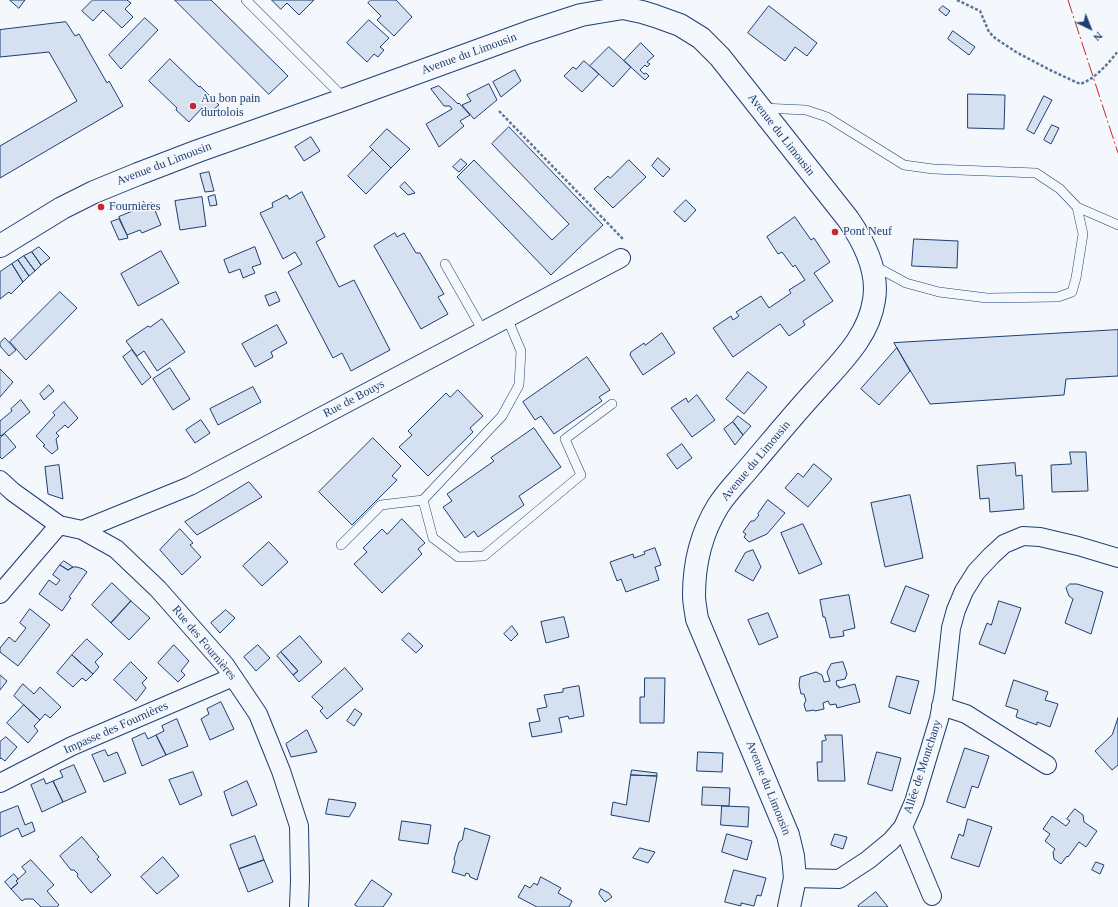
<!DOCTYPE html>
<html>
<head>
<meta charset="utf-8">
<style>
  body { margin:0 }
  #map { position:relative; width:1118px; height:907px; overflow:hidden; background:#f4f7fb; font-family:Georgia,serif }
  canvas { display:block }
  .north { position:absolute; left:1070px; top:8px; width:40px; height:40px; -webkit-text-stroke:3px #f4f7fb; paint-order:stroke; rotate:137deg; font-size:11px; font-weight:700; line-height:16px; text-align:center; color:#1d3f73 }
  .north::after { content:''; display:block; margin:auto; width:14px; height:18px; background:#1d3f73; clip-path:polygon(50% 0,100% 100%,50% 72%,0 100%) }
</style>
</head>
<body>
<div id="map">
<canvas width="1118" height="907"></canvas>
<div class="north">N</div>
</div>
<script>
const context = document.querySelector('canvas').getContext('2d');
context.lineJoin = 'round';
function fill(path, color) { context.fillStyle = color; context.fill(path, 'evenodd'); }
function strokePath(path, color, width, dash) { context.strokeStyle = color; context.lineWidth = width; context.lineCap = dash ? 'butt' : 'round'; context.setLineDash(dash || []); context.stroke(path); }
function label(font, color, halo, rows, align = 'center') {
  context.font = font + ' Georgia,serif'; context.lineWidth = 3; context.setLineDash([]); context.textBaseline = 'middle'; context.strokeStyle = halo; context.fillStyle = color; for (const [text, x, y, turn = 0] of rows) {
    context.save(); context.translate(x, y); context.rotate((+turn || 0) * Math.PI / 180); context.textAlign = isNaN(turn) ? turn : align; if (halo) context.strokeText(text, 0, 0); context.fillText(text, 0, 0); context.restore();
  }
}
const building = new Path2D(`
  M10,0H25L19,8Z
  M93,0H127L131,3L125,9L133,17L122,28L103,10L93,21L82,11Z
  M175,0H211L288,76L269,94Z
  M272,0H314L299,15L287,3L281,9Z
  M371,0H396L412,17L394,36L377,20L381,16L368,3Z
  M769,6L817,43L807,56L795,47L785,61L748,33Z
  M943,6L950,11L946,16L939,10Z
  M145,18L158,30L121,69L109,55Z
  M369,20L389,38L380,47L384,50L378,57L374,54L367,62L347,43Z
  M66,22L75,36L79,34L107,83L109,81L123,106L0,178V146L77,101L49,52L0,57V30Z
  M953,31L975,47L969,55L948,39Z
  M641,43L654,56L647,62L650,64L647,67L645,65L640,70L644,74L646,73L649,76L645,80L624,61Z
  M609,47L631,67L613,87L590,66Z
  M170,59L199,87L200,86L219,105L208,114L202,108L189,122L176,110L177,108L149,81Z
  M584,61L599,74L582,92L564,76L573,67L576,69Z
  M515,70L521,81L501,97L493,82Z
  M489,84L497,100L474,119L462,105L471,101L467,95Z
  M439,86L458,104L459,103L470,115L460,121L464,126L439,147L426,124L452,109L450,106H444L431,89Z
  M968,94L1005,95L1004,129L968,128Z
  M1044,96L1052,100L1034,134L1027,130Z
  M1052,125L1059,128L1051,144L1044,140Z
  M509,127L603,225L551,275L457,177L474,160L552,240L569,224L492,144Z
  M387,129L410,149L391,168L370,147Z
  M311,137L320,151L304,161L295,147Z
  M373,150L391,168L366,194L348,176Z
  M658,158L670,169L663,177L652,166Z
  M461,159L467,164L459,172L453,167Z
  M629,160L646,177L613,208L594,189L608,176L610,178Z
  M209,172L214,191L205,192L200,174Z
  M405,182L415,193L408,195L400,187Z
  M302,192L325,237L316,242L339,287L354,280L390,350L351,371L342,353L333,358L288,272L302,264L295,252L283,259L260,213L273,207L272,203L287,195L289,199Z
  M215,195L217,205L210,206L208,197Z
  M202,197L206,226L180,230L175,201Z
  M686,200L696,210L685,222L674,212Z
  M152,203L161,225L142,233L140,230L127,235L119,217Z
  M795,217L811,240L814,238L830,262L814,273L833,301L803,321L805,325L789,336L780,324L733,357L713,328L731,316L733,320L739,316L736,312L761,296L769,308L791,293L789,290L805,280L795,265L793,267L782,252L778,254L767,237Z
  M119,219L127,235L128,238L119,240L111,222Z
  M395,233L397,237L404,233L416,253H420L444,294L438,297L448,314L421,329L374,246Z
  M914,239L958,241L957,268L912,266Z
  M39,247L50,258L41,265L32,252Z
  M255,247L261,264L252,267L255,273L243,278L240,269L229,273L224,260Z
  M161,251L179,283L138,306L121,274Z
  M32,252L41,265L35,271L24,256Z
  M24,256L35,271L29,276L18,260Z
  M18,260L29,276L23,282L12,264Z
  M12,264L23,282L11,294L9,292L0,299V272Z
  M60,292L77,308L26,360L10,342Z
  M276,292L280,301L269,306L265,296Z
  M162,319L185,352L157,371L144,351L137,356L126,341L148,326L150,327Z
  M277,325L287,343L271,352L273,357L255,367L242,344Z
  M1118,330V376L1066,379L1064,395L930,404L894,343Z
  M662,333L675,353L643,375L630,355L631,352L644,343L645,345Z
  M5,338L16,350L9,356L0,346V343Z
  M897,348L910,371L879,405L861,389Z
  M132,350L151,377L142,385L123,357Z
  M587,357L610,390L599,397L602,401L554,434L541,416L535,420L523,402Z
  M170,368L190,399L173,410L153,379Z
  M0,369L13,382L0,397Z
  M748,372L767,387L744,414L726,399Z
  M49,385L54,391L44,400L40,394Z
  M253,387L261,402L218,425L210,409Z
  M458,390L483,416L470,428L473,432L428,476L399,447L412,435L408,431L446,393L450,397Z
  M697,395L715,420L692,437L671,408L686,398L688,402Z
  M21,400L30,412L1,436L0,435V421L12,411L11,409Z
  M64,402L78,418L68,428L65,425L56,433L59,436L56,439L58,449L52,454L43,446L45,445L36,436L55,415L53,413Z
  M738,416L751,426L743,435L733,422Z
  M201,420L210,433L195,443L186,430Z
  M733,422L743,435L735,445L724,429Z
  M534,428L561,467L519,496L524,505L478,537L474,531L465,538L443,507L452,501L447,494L494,461L491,458Z
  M5,434L16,447L2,459L0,457V438Z
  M373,438L401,466L392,476L397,480L352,525L319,492Z
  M682,444L692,458L677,469L667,455Z
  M1070,452H1086L1088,491L1052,492L1051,465L1071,464Z
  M1015,463L1016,476L1022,475L1024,509L990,512L989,498L980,499L977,466Z
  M814,464L832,479L808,507L785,488L798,473L803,477Z
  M59,465L63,499L48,494L45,467Z
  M249,482L262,497L197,535L185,522Z
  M910,495L923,558L885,567L871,503Z
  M768,500L785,513L767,534L749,542L744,537L746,534L743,532L751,521H754L759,515L758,514Z
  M402,519L425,543L418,549L422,554L382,593L354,564L367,552L363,548L382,529L387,534Z
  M803,524L822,564L799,574L781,533Z
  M180,529L193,543L190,545L201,557L182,575L160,550Z
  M269,542L288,562L262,586L243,566Z
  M655,548L661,565L655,567L659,580L626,592L621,579L617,581L610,562L633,554L634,558L645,554L644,552Z
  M753,550L761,567L753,581L735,571L745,553Z
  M64,561L73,567L68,570L60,565Z
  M60,565L68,570L73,567H77L83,569L87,572L69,597L71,598L62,611L39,594L49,580L56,585L60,580L53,575Z
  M112,583L131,601L111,623L92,605Z
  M1070,584H1077L1103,592L1091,634L1065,623L1073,599L1069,596L1066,588Z
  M906,586L929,595L915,632L891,623Z
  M849,595L855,628L843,631L844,636L830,638L825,617H823L820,600Z
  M131,601L150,618L129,640L111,623Z
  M999,601L1021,608L1005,654L979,644L987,623L991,625Z
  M30,609L50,625L18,666L0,652V648L9,637L15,642L26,628L20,623Z
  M226,610L235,618L220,633L211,623Z
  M768,613L778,637L759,645L748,620Z
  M564,617L569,637L546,643L541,622Z
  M512,626L518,634L511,641L504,634Z
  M409,633L423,646L416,653L402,640Z
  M300,636L322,662L299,682L293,675L298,671L281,652Z
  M87,639L103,654L95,662L99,667L93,674L72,655Z
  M174,645L189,661L181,671L185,675L178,682L158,663Z
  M258,645L270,658L256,671L244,657Z
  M281,652L298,671L293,675L277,656Z
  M72,655L93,674L86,681L82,678L73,687L57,673Z
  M131,662L147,678L142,683L146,688L136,701L114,680Z
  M843,662L847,674L845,679L836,681L837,686H839V688L855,684L860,702L837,708L836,704L830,705L828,701L823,703L824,709L815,711L814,710L808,711H806L804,705L805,702L806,701L804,694H801L799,685L800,677L816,672L822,675L824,682L830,681L827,672L831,664Z
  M345,668L363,689L327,719L320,711L323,708L312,697Z
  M0,675L7,681L0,690Z
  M897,676L919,681L910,714L889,707Z
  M645,678H665L664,723H640V697H644Z
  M1014,680L1048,692L1045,700L1058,704L1050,727L1037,722V725L1016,717L1018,710L1006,706Z
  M23,684L34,694L40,687L61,707L50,718L45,714L40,720L14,696Z
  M579,686L584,716L569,719L568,716L559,718L562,732L532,737L529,723L540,721L537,709L547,707L544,695L563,692V689Z
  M221,702L234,729L210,740L201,719L209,714L207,709Z
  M24,705L40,720L34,726L38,731L28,743L7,723Z
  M355,709L362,714L354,726L347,721Z
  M1118,718V765L1112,770L1095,751L1112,735Z
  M177,719L188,746L166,755L156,735L164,731L162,726Z
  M307,730L317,752L291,757L286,744Z
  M145,733L148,739L156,735L166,755L142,766L132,739Z
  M825,735H842L845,781H818L817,762H822V741L826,740Z
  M6,737L17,747L5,761L1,758L0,759V742Z
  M965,748L989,756L978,788L972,786L965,808L947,802Z
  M105,750L108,756L117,752L126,773L104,782L92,755Z
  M698,752L723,753L722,772L697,771Z
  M877,752L901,758L892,791L868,784Z
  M74,765L86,792L63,802L53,781L63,777L60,771Z
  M632,770L657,773V776L631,775Z
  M193,772L202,795L180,805L169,780Z
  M631,775L657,776L649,822L611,815L613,802L626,805Z
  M44,779L46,784L53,781L63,802L42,812L31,785Z
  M247,781L257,805L232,816L224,792Z
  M703,787L730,788L729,806L702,805Z
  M329,799L356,803L355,807L349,817L326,814Z
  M18,806L25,825L32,822L35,831L22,837L18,828L0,837V813Z
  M722,806L749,807L748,827L721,825Z
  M1075,809L1083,815L1084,822L1097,831L1086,847L1079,842L1068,857L1067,856L1061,864L1054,859L1053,852L1055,849L1045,841L1050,834L1043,829L1052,816L1066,826L1070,821L1067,819Z
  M968,819L992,827L979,867L951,858L959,834L963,836Z
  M402,821L431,825L428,844L399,840Z
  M465,828L490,836L477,880L470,877L469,874L466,873L465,876L452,872L455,862L454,859L459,842L462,840Z
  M727,834L752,841L747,860L722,852Z
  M835,834L847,837L843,849L831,845Z
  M255,836L264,860L239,869L230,845Z
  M82,837L99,857L97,859L111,875L91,893L77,876L78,874L74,870H71L60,856Z
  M640,848L655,852L648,863L633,858Z
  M163,857L179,876L157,894L141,877Z
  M31,860L54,885L47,891L59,905L57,907H41L33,899H25L22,901L11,889L18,883L16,881L26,872L22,867Z
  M264,860L273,882L248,892L239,869Z
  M1096,862L1104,865L1100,874L1092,870Z
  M734,870L766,878L761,896L757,895L754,906L741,903V906L725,902Z
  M14,874L18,879L16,881L18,883L11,889L5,882Z
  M541,877L561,888L558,893L572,901L569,907H537L518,897L525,885L530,888L534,883L537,885Z
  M372,880L392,894L383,907H358L355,905Z
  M601,889L609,893L612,897L605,902L599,894Z
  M876,892L888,907H859L858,906Z`);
fill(building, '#d5e0f0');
strokePath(building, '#1d3f73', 1);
const service = new Path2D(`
  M246,0L344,98
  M762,108L806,110L827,117L904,165L933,169L1036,173L1060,189L1077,207L1083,234L1076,278L1072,292L1058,297L987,298L939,292L906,283L873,265
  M1077,207L1118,225
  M445,264L483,331
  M507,318L521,351L519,385L502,416L423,500L433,538L458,557L484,556L581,475L565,439L612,404
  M341,545L381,505L423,500`);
const minor = new Path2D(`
  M0,480L13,492L59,525L82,530L116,549L158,589L225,665L258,714L281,771L299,826L300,880L299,907
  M82,530L190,486L621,258
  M0,594L59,525
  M941,706L966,714L1047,765
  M0,783L72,746L233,677
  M903,827L932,896
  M795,878L839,879L868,860L891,841L903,827L914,802L939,719L944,693L951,628L956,610L964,591L976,572L991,556L1004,544L1023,536L1040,537L1078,546L1118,558`);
const secondary = new Path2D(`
  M0,246L62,208L94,192L138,174L198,151L345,99L529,32L581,15L623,8L642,12L655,16L680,25L701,38L720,57L848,219C864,242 879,271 874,300C869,336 841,362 818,388C794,414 772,441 749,468C739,480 726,493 718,506C702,532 694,564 694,595C694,603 696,611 697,619L788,835L793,856L795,878L789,907`);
strokePath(service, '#1d3f73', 10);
strokePath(minor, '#1d3f73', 20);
strokePath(secondary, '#1d3f73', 24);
strokePath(new Path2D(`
  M957,0L980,11L989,32L995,38L1016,52L1050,70L1080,84C1094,80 1109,63 1118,51
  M499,111L623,239V240`), '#5e769c', 2.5, [3, 2]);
strokePath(service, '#f4f7fb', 9);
strokePath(minor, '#f4f7fb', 18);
strokePath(secondary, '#f4f7fb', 22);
strokePath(new Path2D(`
  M1068,0L1118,153`), '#c62828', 1, [14, 3, 2, 3]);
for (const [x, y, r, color] of [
  [193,106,4,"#c62828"],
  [101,207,4,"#c62828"],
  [835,232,4,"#c62828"]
]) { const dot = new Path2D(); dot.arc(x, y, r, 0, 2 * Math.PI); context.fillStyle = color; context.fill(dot); strokePath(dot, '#f4f7fb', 1.5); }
label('12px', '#1d3f73', '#f4f7fb', [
  ["Avenue du Limousin",469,54,-20],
  ["Avenue du Limousin",781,135,52],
  ["Avenue du Limousin",164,164,-21],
  ["Rue de Bouys",354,399,-28],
  ["Avenue du Limousin",756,461,-50],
  ["Rue des Fournières",204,643,50],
  ["Impasse des Fournières",116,728,-24],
  ["Allée de Montchany",923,767,-72],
  ["Avenue du Limousin",768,788,68]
]);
label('12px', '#1d3f73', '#f4f7fb', [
  ["Au bon pain",201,99],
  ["durtolois",201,113],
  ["Fournières",109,207],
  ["Pont Neuf",843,232]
], 'left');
</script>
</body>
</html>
